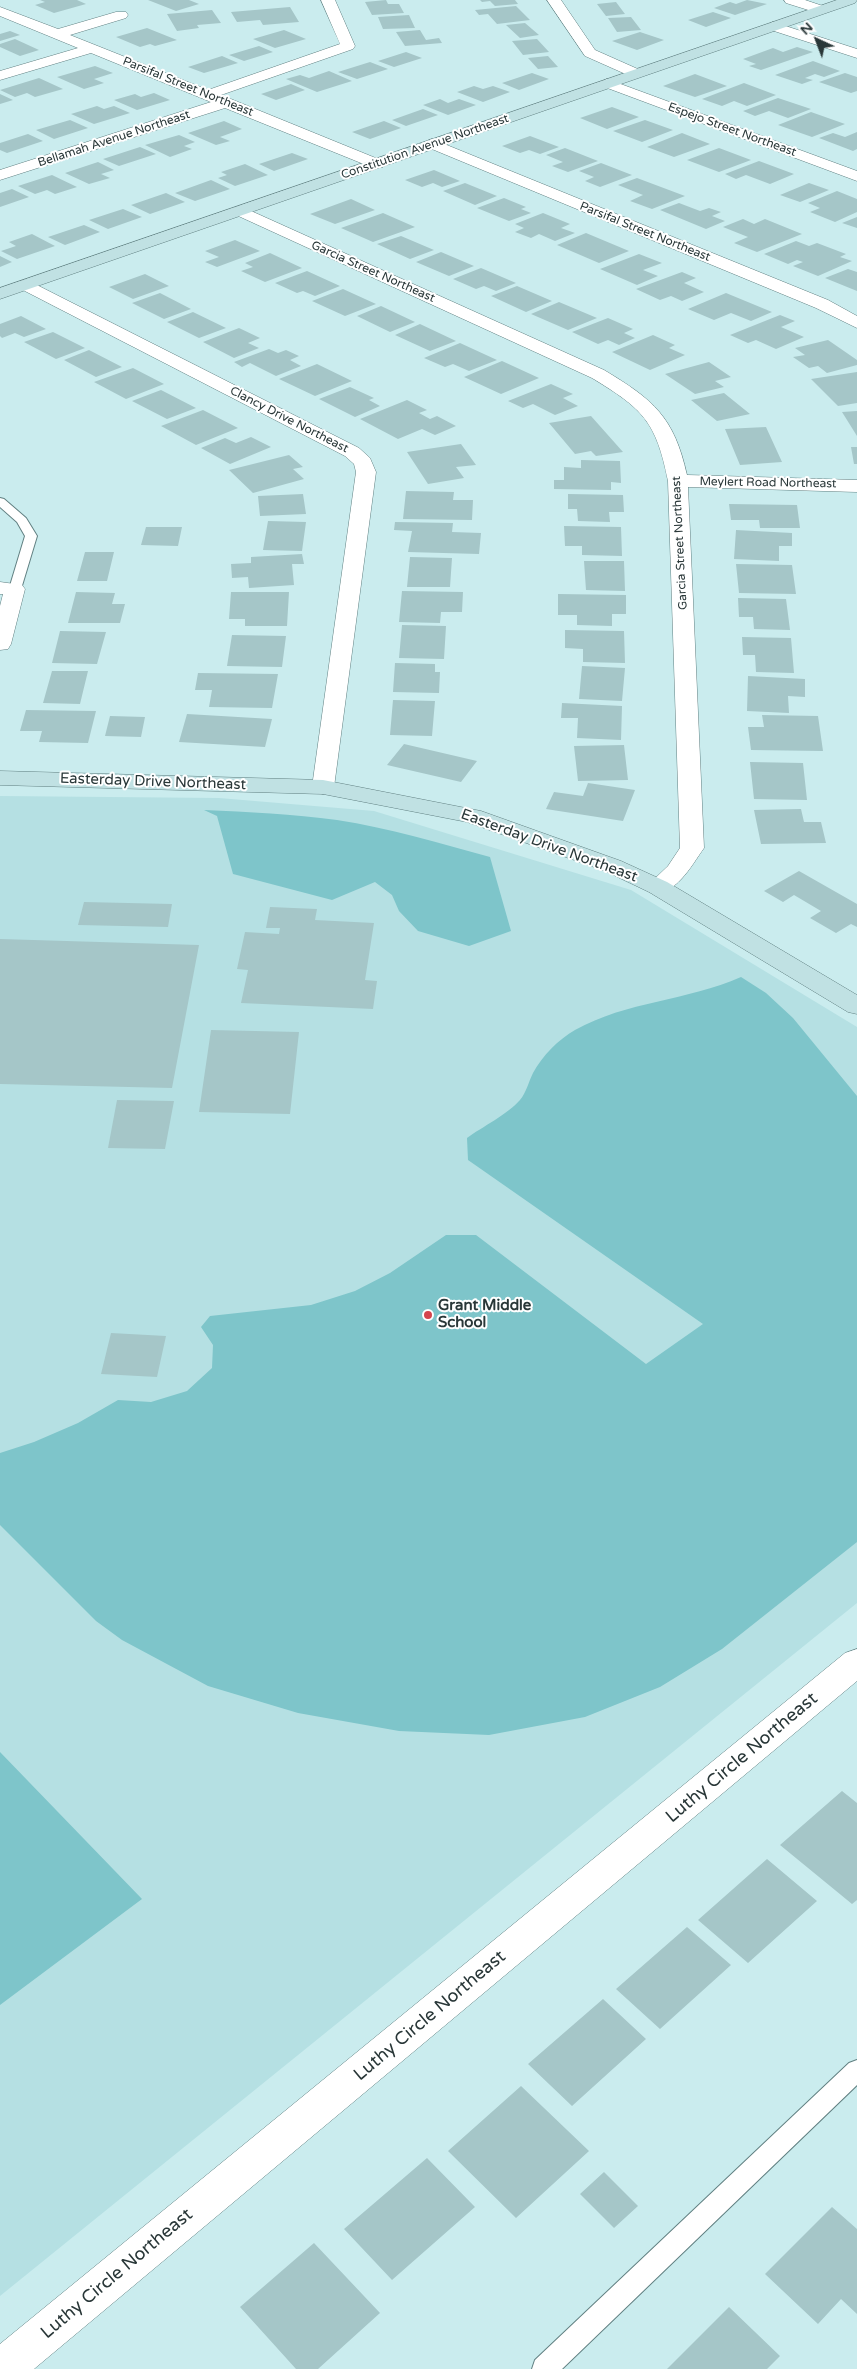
<!DOCTYPE html>
<html>
<head>
<meta charset="utf-8">
<style>
  body { margin:0 }
  #map { position:relative; width:857px; height:2369px; overflow:hidden; background:#caecee; font-family:"Varela Round",sans-serif }
  canvas { display:block }
  .north { position:absolute; left:792px; top:15px; width:50px; height:50px; -webkit-text-stroke:4px #fff; paint-order:stroke; rotate:317deg; font-size:14px; font-weight:700; line-height:20px; text-align:center; color:#293738 }
  .north::after { content:''; display:block; margin:auto; width:18px; height:22px; background:#293738; clip-path:polygon(50% 0,100% 100%,50% 72%,0 100%) }
</style>
</head>
<body>
<div id="map">
<canvas width="857" height="2369"></canvas>
<div class="north">N</div>
</div>
<script>
const context = document.querySelector('canvas').getContext('2d');
context.lineJoin = 'round';
function fill(path, color) { context.fillStyle = color; context.fill(path, 'evenodd'); }
function strokePath(path, color, width, dash) { context.strokeStyle = color; context.lineWidth = width; context.lineCap = dash ? 'butt' : 'round'; context.setLineDash(dash || []); context.stroke(path); }
function label(font, color, halo, rows, align = 'center') {
  context.font = font + ' "Varela Round",sans-serif'; context.lineWidth = 4; context.setLineDash([]); context.textBaseline = 'middle'; context.strokeStyle = halo; context.fillStyle = color; for (const [text, x, y, turn = 0] of rows) {
    context.save(); context.translate(x, y); context.rotate((+turn || 0) * Math.PI / 180); context.textAlign = isNaN(turn) ? turn : align; if (halo) context.strokeText(text, 0, 0); context.fillText(text, 0, 0); context.restore();
  }
}
fill(new Path2D(`
  M0,796L219,798L374,811L631,890L857,1027V1603L0,2296Z`), '#b5e0e3');
fill(new Path2D(`
  M204,810C248,812 293,814 337,820C389,828 439,843 490,857L511,931L469,946L418,931L399,911L392,895L375,882L332,900L233,874L217,816Z
  M741,977L766,993L793,1018L857,1096V1542L722,1649L660,1687L585,1717L489,1735L399,1731L298,1713L208,1686L122,1640L96,1621L0,1525V1453L34,1442L78,1423L118,1400L151,1402L187,1391L212,1368L213,1345L201,1327L210,1316L311,1305L355,1291L390,1273L446,1235H476L646,1364L703,1324L468,1160L467,1138C482,1127 508,1114 520,1100C526,1093 529,1081 533,1073C542,1056 559,1039 575,1030C627,1001 687,1001 741,977Z
  M0,1752L142,1899L0,2005Z`), '#7ec5ca');
fill(new Path2D(`
  M40,0H77L86,4L54,13L35,5L45,2Z
  M148,0H189L199,4L176,11Z
  M386,0L388,4H399L404,13L372,15L365,2Z
  M480,0H515L518,4L495,6L490,1L482,2Z
  M747,0L767,4L735,15L714,8L730,2L736,4Z
  M616,2L625,14L606,16L597,4Z
  M516,6L530,20L497,24L488,14L479,15L475,10Z
  M290,7L299,22L263,25L260,20L237,22L231,12Z
  M212,10L221,23L197,25L199,28L177,31L167,14Z
  M713,12L731,18L706,27L688,20Z
  M409,15L415,28L383,29L378,17Z
  M631,17L641,30L617,32L608,18Z
  M525,23L539,35L520,38L506,25Z
  M147,28L177,40L155,46L150,44L140,47L116,37Z
  M284,30L306,39L275,48L253,39Z
  M420,30L426,40L439,38L442,43L405,46L396,32Z
  M10,31L20,35L0,41V34Z
  M640,32L664,40L637,50L612,41Z
  M15,39L39,50L20,56L0,47V44Z
  M537,39L549,52L523,55L512,41Z
  M259,46L273,52L244,61L229,55Z
  M797,47L813,52L761,70L749,66L756,64L743,59L773,48L783,52Z
  M406,52L422,58L394,67L378,61Z
  M222,56L238,63L204,73L188,67Z
  M548,56L558,67L538,69L528,58Z
  M813,61L840,71L824,77L815,74L805,78L813,80L802,84L775,75Z
  M370,62L388,69L357,79L338,72Z
  M95,66L113,73L94,79L104,83L84,89L57,77Z
  M329,71L352,81L317,92L286,79L300,75L309,78Z
  M532,73L549,79L519,90L502,83Z
  M845,73L857,77V91L851,93L819,82Z
  M695,74L727,86L695,97L663,86Z
  M39,78L63,89L35,97L27,93L15,97L0,90Z
  M744,83L776,95L747,106L734,101L722,106L702,99Z
  M291,84L305,90L276,100L261,94Z
  M474,86L483,89L493,86L510,92L483,102L457,92Z
  M154,93L170,100L137,110L114,100L135,94L141,97Z
  M0,94L13,100L0,104Z
  M778,98L811,109L788,118L769,111L755,116L743,111Z
  M440,99L448,103L459,99L476,105L448,115L423,105Z
  M97,106L104,109L114,106L130,113L94,124L71,114Z
  M612,107L639,117L607,129L580,118Z
  M423,109L438,115L406,126L392,120Z
  M811,112L845,124L812,137L778,125Z
  M70,120L88,128L54,139L36,130Z
  M645,120L673,130L642,142L613,131Z
  M224,121L242,129L220,137L230,141L216,145L188,133Z
  M384,121L401,128L370,139L352,132Z
  M857,132V149L853,151L819,138L833,133L845,137Z
  M682,133L710,144L674,157L647,147Z
  M28,134L43,141L7,153L0,150V143Z
  M179,135L195,142L184,146L192,149L170,157L145,145Z
  M530,136L559,147L540,154L529,150L520,153L502,146Z
  M140,147L156,154L119,166L103,159Z
  M565,148L598,161L568,172L552,166L563,162L546,155Z
  M719,148L751,160L719,172L687,160Z
  M292,153L308,159L274,171L259,164Z
  M759,161L794,174L770,184L746,175L736,179L725,174Z
  M98,162L114,170L101,174L110,178L89,184L65,173Z
  M601,163L632,175L600,187L585,181L594,177L579,171Z
  M245,164L268,175L235,186L218,178L227,175L221,172Z
  M434,170L460,181L442,187L433,183L422,187L405,180Z
  M52,175L77,187L55,194L47,190L35,194L18,186Z
  M637,178L685,196L652,209L630,201L643,195L618,185Z
  M211,180L230,189L195,201L175,193Z
  M465,183L497,196L475,205L443,191Z
  M809,183L829,190L800,202L780,195Z
  M12,189L29,197L0,207V193Z
  M837,191L857,199V212L835,222L810,212L820,208L808,203Z
  M166,193L185,202L150,214L131,205Z
  M504,198L526,207L521,209L531,213L509,221L477,208Z
  M351,199L375,210L335,224L310,214Z
  M679,203L700,211L709,208L721,212L712,216L725,221L706,229L660,210Z
  M123,209L142,217L108,229L89,220Z
  M383,213L415,227L373,242L341,228Z
  M543,213L570,224L561,228L575,233L555,241L539,234L531,238L515,232L524,228L515,224Z
  M857,217V228L842,223Z
  M743,219L754,224L765,219L802,234L757,252L734,243L748,237L723,227Z
  M84,225L100,232L65,245L48,237Z
  M586,233L629,251L599,263L557,245Z
  M32,234L55,246L17,259L1,251L16,246L9,242Z
  M401,236L434,250L410,259L377,244Z
  M235,240L260,251L217,267L205,262L219,257L205,251Z
  M796,241L809,246L817,243L846,254L840,257L852,261L818,276L793,266L803,262L797,260L788,264L764,254Z
  M441,252L474,266L449,276L416,262Z
  M270,253L302,268L265,282L241,271L253,267L245,263Z
  M639,254L662,263L643,270L658,276L637,285L600,269Z
  M0,256L12,262L0,267Z
  M481,268L516,283L496,291L484,286L476,289L453,279Z
  M848,269L857,272V291L825,278Z
  M307,271L340,286L315,296L303,291L297,293L275,283Z
  M682,272L696,278L684,283L704,292L682,301L671,296L660,300L636,289Z
  M145,274L169,286L133,299L109,287Z
  M517,286L552,301L526,312L491,296Z
  M343,289L376,304L345,316L312,301Z
  M160,293L191,309L164,319L132,303Z
  M726,293L772,312L751,321L731,313L714,320L688,309Z
  M559,302L597,318L568,330L531,314Z
  M381,306L415,322L390,332L357,316Z
  M193,312L226,328L199,338L167,322Z
  M780,315L795,321L781,327L804,337L776,349L756,340L748,343L730,335Z
  M21,316L46,329L24,337L15,333L2,338L0,336V324Z
  M608,318L633,329L624,333L635,338L619,345L608,340L598,344L572,332Z
  M420,324L456,341L430,351L395,335Z
  M239,328L260,338L248,343L259,348L234,358L203,342Z
  M53,332L85,348L56,359L24,342Z
  M653,335L675,345L669,348L685,355L650,370L612,352Z
  M828,340L857,360V365L827,373L818,366L809,368L793,357L805,355L795,348Z
  M460,343L497,360L469,371L453,364L445,367L424,358Z
  M269,349L278,353L286,350L299,356L290,360L301,366L276,376L250,363L242,367L234,362Z
  M89,350L122,367L96,377L64,360Z
  M502,361L539,378L501,394L464,377Z
  M709,362L731,377L715,381L724,387L695,394L665,374Z
  M317,364L352,381L315,396L279,379Z
  M133,368L164,384L126,399L94,382Z
  M857,372V403L838,406L811,379Z
  M551,384L573,394L563,398L578,406L555,415L533,404L523,408L508,401Z
  M350,387L374,398L369,400L380,406L355,417L319,399Z
  M161,390L196,408L167,419L132,401Z
  M724,393L750,414L717,421L691,400Z
  M407,400L427,410L419,413L430,419L437,416L456,426L435,435L422,429L398,439L360,419Z
  M203,410L238,428L196,445L161,426Z
  M857,411V436L842,412Z
  M591,416L623,452L596,456L591,451L575,454L549,423Z
  M766,427L782,462L740,465L725,429Z
  M251,437L271,447L230,464L201,448L225,438L236,443Z
  M461,444L476,465L456,467L464,478L428,484L407,452Z
  M851,447H857V464H854Z
  M289,455L303,467L293,469L304,479L253,493L229,470Z
  M581,460L620,461L621,483L611,482V490L554,489V480H564V467L581,468Z
  M406,491L454,492L453,500H473L472,520L403,519Z
  M303,494L306,514L260,516L258,496Z
  M568,494L623,495L624,512H609L610,522L578,521L577,509H568Z
  M729,504L797,505L800,528H760L759,520H731Z
  M268,521L306,522L302,551L263,550Z
  M395,522L453,523L452,532L481,533L479,554L408,552L412,531L394,530Z
  M564,526L621,527L622,556L582,555V546H565Z
  M146,527H182L178,546L141,545Z
  M736,530L792,533V546H779V561L734,559Z
  M85,552H114L107,581H77Z
  M302,554L304,564H292L294,585L249,588L248,577L232,578L231,564L251,563V557Z
  M410,557L452,558L450,587H407Z
  M584,561H624L625,591L586,590Z
  M736,564L792,565L796,594L739,593Z
  M402,591L463,592L462,612H441L440,623L399,622Z
  M76,592L115,593L112,604H125L120,623H68Z
  M231,592H289L287,626H245V619H229Z
  M558,594L626,595V614H612V626L577,625V615H558Z
  M738,598L786,599L790,630L754,629L753,617H739Z
  M402,625L446,626L444,659L399,658Z
  M565,630L624,631L625,663L583,662V649L565,648Z
  M60,631L106,632L97,664L52,663Z
  M232,635L286,636L282,667L227,666Z
  M742,637L791,638L794,673L756,672L755,655H743Z
  M395,663L435,664V672H440L439,693L393,692Z
  M582,666L625,668L622,701L579,699Z
  M52,671H88L80,704L43,703Z
  M198,673L278,674L272,708L209,707L212,690H195Z
  M748,676L805,679V697L788,696L789,713L747,711Z
  M393,700L435,701L432,736L390,735Z
  M562,703L622,706L621,740L577,738L578,718H561Z
  M26,710L96,711L88,743L39,742L42,731H20Z
  M187,714L272,719L265,747L179,742Z
  M762,715L818,716L823,751L751,750L748,727H764Z
  M110,716L145,717L141,737L105,736Z
  M404,744L477,761L461,782L387,765Z
  M624,745L628,780L578,781L574,746Z
  M750,762L803,763L807,800L754,799Z
  M588,783L635,790L623,821L546,809L554,792L583,796Z
  M801,809L804,822H821L826,843L761,844L754,810Z
  M799,871L857,904V927L851,924L836,933L810,918L821,911L794,895L783,902L764,891Z
  M84,902L172,904L168,927L78,925Z
  M270,907L317,909L315,920L374,923L365,980L377,981L373,1009L241,1003L248,970L237,969L245,932L279,934L280,928H266Z
  M0,939L199,945L172,1088L0,1084Z
  M211,1030L299,1032L290,1114L199,1112Z
  M117,1100L174,1101L165,1149L108,1148Z
  M111,1333L166,1336L157,1377L101,1374Z
  M842,1791L857,1803V1900L852,1904L780,1845Z
  M767,1859L817,1901L748,1963L698,1920Z
  M687,1927L731,1965L660,2029L616,1989Z
  M603,1999L646,2039L572,2106L528,2064Z
  M521,2086L589,2151L516,2218L448,2151Z
  M427,2158L475,2207L392,2280L344,2229Z
  M604,2172L638,2206L614,2228L580,2194Z
  M832,2207L857,2229V2314L841,2299L818,2324L765,2274Z
  M314,2243L380,2313L318,2369H296L240,2307Z
  M729,2307L780,2356L767,2369H667Z`), '#a5c6c8');
const lane = new Path2D(`
  M0,498L4,499L26,518L37,536L21,589L15,593L9,589L25,536L17,522L0,507Z
  M857,2060V2085L562,2369H532L535,2360L849,2063Z`);
const street = new Path2D(`
  M321,0H335L355,46L353,49L221,95L383,161L385,164L383,167H371L225,108L0,180V170L211,102L91,53L0,80V71L78,48L0,16V7L58,29L116,12H126L128,15L126,18L70,35L208,90L340,44Z
  M547,0H561L595,50L640,70L642,73L640,76H630L585,56Z
  M784,0H805L826,7L828,10L821,14L786,3Z
  M773,22L857,49V58L768,29L766,26Z
  M607,79L857,171V181L602,86L600,83Z
  M432,139L828,300L857,316V328L816,308L427,147L424,144L427,141Z
  M240,206L604,370C654,400 674,417 687,475L857,480V492L688,487L704,848C691,866 675,898 649,892L646,887L668,866L680,848L668,481C656,421 643,409 592,378L234,214L232,211L234,208Z
  M27,280L359,448L370,458L376,472L334,787L331,792L323,794L315,792L312,787L356,472L354,464L345,456L21,289L18,285L21,281Z
  M0,582L22,585L25,589L11,644L8,649L0,650V606L3,594H0Z
  M857,1649V1681L34,2369H0V2344L845,1653Z`);
const secondary = new Path2D(`
  M837,0H857L855,3L0,299V288Z
  M0,771L323,780L481,811L621,861L667,882L857,995V1014L848,1012L649,892L605,871L467,822L323,794L0,785Z`);
strokePath(lane, '#618082', 2);
strokePath(street, '#618082', 1);
strokePath(secondary, '#618082', 1);
fill(lane, '#fff');
fill(street, '#fff');
fill(secondary, '#c0e1e3');
for (const [x, y, r, color] of [
  [428,1315,5,"#d4444d"]
]) { const dot = new Path2D(); dot.arc(x, y, r, 0, 2 * Math.PI); context.fillStyle = color; context.fill(dot); strokePath(dot, '#fff', 2); }
label('12px', '#293738', '#fff', [
  ["Parsifal Street Northeast",188,87,22],
  ["Espejo Street Northeast",732,130,20],
  ["Bellamah Avenue Northeast",114,139,-18],
  ["Constitution Avenue Northeast",425,147,-19],
  ["Parsifal Street Northeast",645,232,22],
  ["Garcia Street Northeast",373,272,24],
  ["Clancy Drive Northeast",289,420,27],
  ["Meylert Road Northeast",768,483,1],
  ["Garcia Street Northeast",680,543,-93]
]);
label('15px', '#293738', '#fff', [
  ["Easterday Drive Northeast",153,782,2],
  ["Easterday Drive Northeast",549,846,20]
]);
label('bold 15px', '#293738', '#fff', [
  ["Grant Middle",438,1306],
  ["School",438,1323]
], 'left');
label('18px', '#293738', '#fff', [
  ["Luthy Circle Northeast",742,1758,-40],
  ["Luthy Circle Northeast",430,2016,-40],
  ["Luthy Circle Northeast",117,2274,-40]
]);
</script>
</body>
</html>
